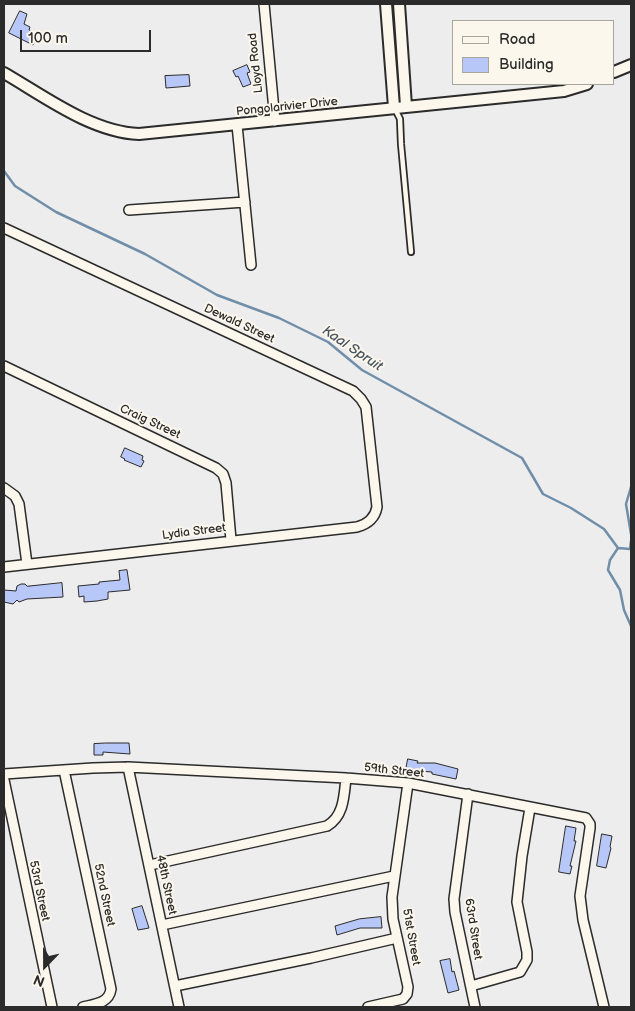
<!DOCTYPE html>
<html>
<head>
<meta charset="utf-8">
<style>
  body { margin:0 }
  #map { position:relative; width:635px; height:1011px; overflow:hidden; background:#ededee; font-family:"Balsamiq Sans",sans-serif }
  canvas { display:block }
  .frame { position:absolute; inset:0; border:5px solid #2b2b2b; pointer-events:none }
  .legend { position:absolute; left:452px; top:20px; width:162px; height:65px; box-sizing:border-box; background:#fbf7ec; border:1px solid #a8a59f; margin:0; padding:6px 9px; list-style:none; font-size:15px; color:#2b2b2b }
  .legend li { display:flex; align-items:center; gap:10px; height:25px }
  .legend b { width:25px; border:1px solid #a8a59f }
  .north { position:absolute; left:20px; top:941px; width:50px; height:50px; -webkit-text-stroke:4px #fbf7ec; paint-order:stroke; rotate:202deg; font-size:14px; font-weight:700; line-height:20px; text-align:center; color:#2b2b2b }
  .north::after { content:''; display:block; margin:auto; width:18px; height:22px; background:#2b2b2b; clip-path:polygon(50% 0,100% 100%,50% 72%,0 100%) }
  .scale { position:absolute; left:20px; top:30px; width:131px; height:22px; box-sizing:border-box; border:2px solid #2b2b2b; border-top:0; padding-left:6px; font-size:15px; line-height:18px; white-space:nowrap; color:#2b2b2b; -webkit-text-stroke:4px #fbf7ec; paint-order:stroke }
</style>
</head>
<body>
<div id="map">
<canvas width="635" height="1011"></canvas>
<div class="frame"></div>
<ul class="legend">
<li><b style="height:6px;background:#fbf7ec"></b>Road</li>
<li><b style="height:14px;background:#b7c7f7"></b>Building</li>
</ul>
<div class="north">N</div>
<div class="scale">100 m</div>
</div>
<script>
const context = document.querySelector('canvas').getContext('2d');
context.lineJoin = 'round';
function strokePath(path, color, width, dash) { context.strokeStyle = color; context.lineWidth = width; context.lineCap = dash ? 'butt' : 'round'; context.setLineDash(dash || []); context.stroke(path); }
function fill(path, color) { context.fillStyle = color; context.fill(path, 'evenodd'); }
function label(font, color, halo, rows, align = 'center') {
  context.font = font + ' "Balsamiq Sans",sans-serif'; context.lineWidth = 4; context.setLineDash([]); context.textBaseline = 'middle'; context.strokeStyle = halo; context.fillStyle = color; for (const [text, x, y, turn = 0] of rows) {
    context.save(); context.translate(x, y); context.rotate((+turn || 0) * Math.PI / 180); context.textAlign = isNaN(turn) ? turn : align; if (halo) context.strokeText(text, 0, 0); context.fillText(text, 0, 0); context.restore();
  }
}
strokePath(new Path2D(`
  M4,171L15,186L56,212L145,254L217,295L279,318L328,342L362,370L522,458L543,494L571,508L604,529L618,548
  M631,487L626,504L631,534
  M618,548L610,560L608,570L620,590L624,610L631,626
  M618,548L630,549L631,541`), '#718ea8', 2.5);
const building = new Path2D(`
  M20,11L27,14L24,24L30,27L29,30L38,35L33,45L9,33Z
  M247,65L250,72L247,73L251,84L243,87L238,76L236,77L233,71Z
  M189,75L190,86L166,88L165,76Z
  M125,448L143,456L142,460L144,461L141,467L124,460L125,459L121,457Z
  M127,570L130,590L108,592V599L97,601L84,602V596L79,597L78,586L99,584V582L120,580L119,571Z
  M62,583L63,597L27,599L19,602L17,600L13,604L4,602V590L16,591L17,586L21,584H25L27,586Z
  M106,743H129L130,754L103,752V755H94V744Z
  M408,759L418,761L417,763H435L458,769L456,779L432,774V772L406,770Z
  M566,826L576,828L574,841H576L570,866H572L570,874L559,872Z
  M602,834L612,836L610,847L611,848L606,868L597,866Z
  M142,906L149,928L138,930L132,909Z
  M381,917L382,928H360L337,935L335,926L359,919Z
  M450,959L452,972L454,971L459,990L448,993L440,961Z`);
fill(building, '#b7c7f7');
strokePath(building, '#2b2b2b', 1);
const service = new Path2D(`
  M394,107L400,119L401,144L411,252`);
const minor = new Path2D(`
  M264,4L275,121
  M237,125L251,265
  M129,210L245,202
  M4,228L353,391L361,399L366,407L377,507C375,518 368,524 357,527L4,567
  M4,366L216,468L223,474L226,483L231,540
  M4,488L15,496L19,504L27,564
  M128,767L179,1007
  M64,770L111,989C109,1003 96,1004 83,1007
  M4,774L93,768L128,767L346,778L408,783L586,818L590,824V828L580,896L583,920L604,1007
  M4,780L52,1007
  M468,794L454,899L455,912L475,1007
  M150,865L327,826C344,816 344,796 346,778
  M162,925L394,876
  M175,986L311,958L397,938
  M471,986L520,972L527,960V952L517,902L522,856L530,808
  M368,1007L403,999L407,994L408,987L393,919L392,897L408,783`);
const tertiary = new Path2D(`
  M386,4L394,107
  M399,4L406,106
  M614,72L631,65
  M4,73C44,96 91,132 139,134L564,91L587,84`);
strokePath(service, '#2b2b2b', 8);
strokePath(minor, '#2b2b2b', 12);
strokePath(tertiary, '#2b2b2b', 14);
strokePath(service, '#fbf7ec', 4.5);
strokePath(minor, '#fbf7ec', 9);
strokePath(tertiary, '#fbf7ec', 10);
label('12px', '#2b2b2b', '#fbf7ec', [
  ["Lloyd Road",256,63,-96],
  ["Pongolarivier Drive",287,107,-6],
  ["Dewald Street",239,324,25],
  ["Craig Street",150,422,25],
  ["Lydia Street",194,532,-7],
  ["59th Street",394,771,6],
  ["48th Street",166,885,78],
  ["53rd Street",39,891,78],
  ["52nd Street",104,895,78],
  ["63rd Street",473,929,81],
  ["51st Street",411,937,80]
]);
label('italic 14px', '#48545f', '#fbf7ec', [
  ["Kaal Spruit",352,349,34]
]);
</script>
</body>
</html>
